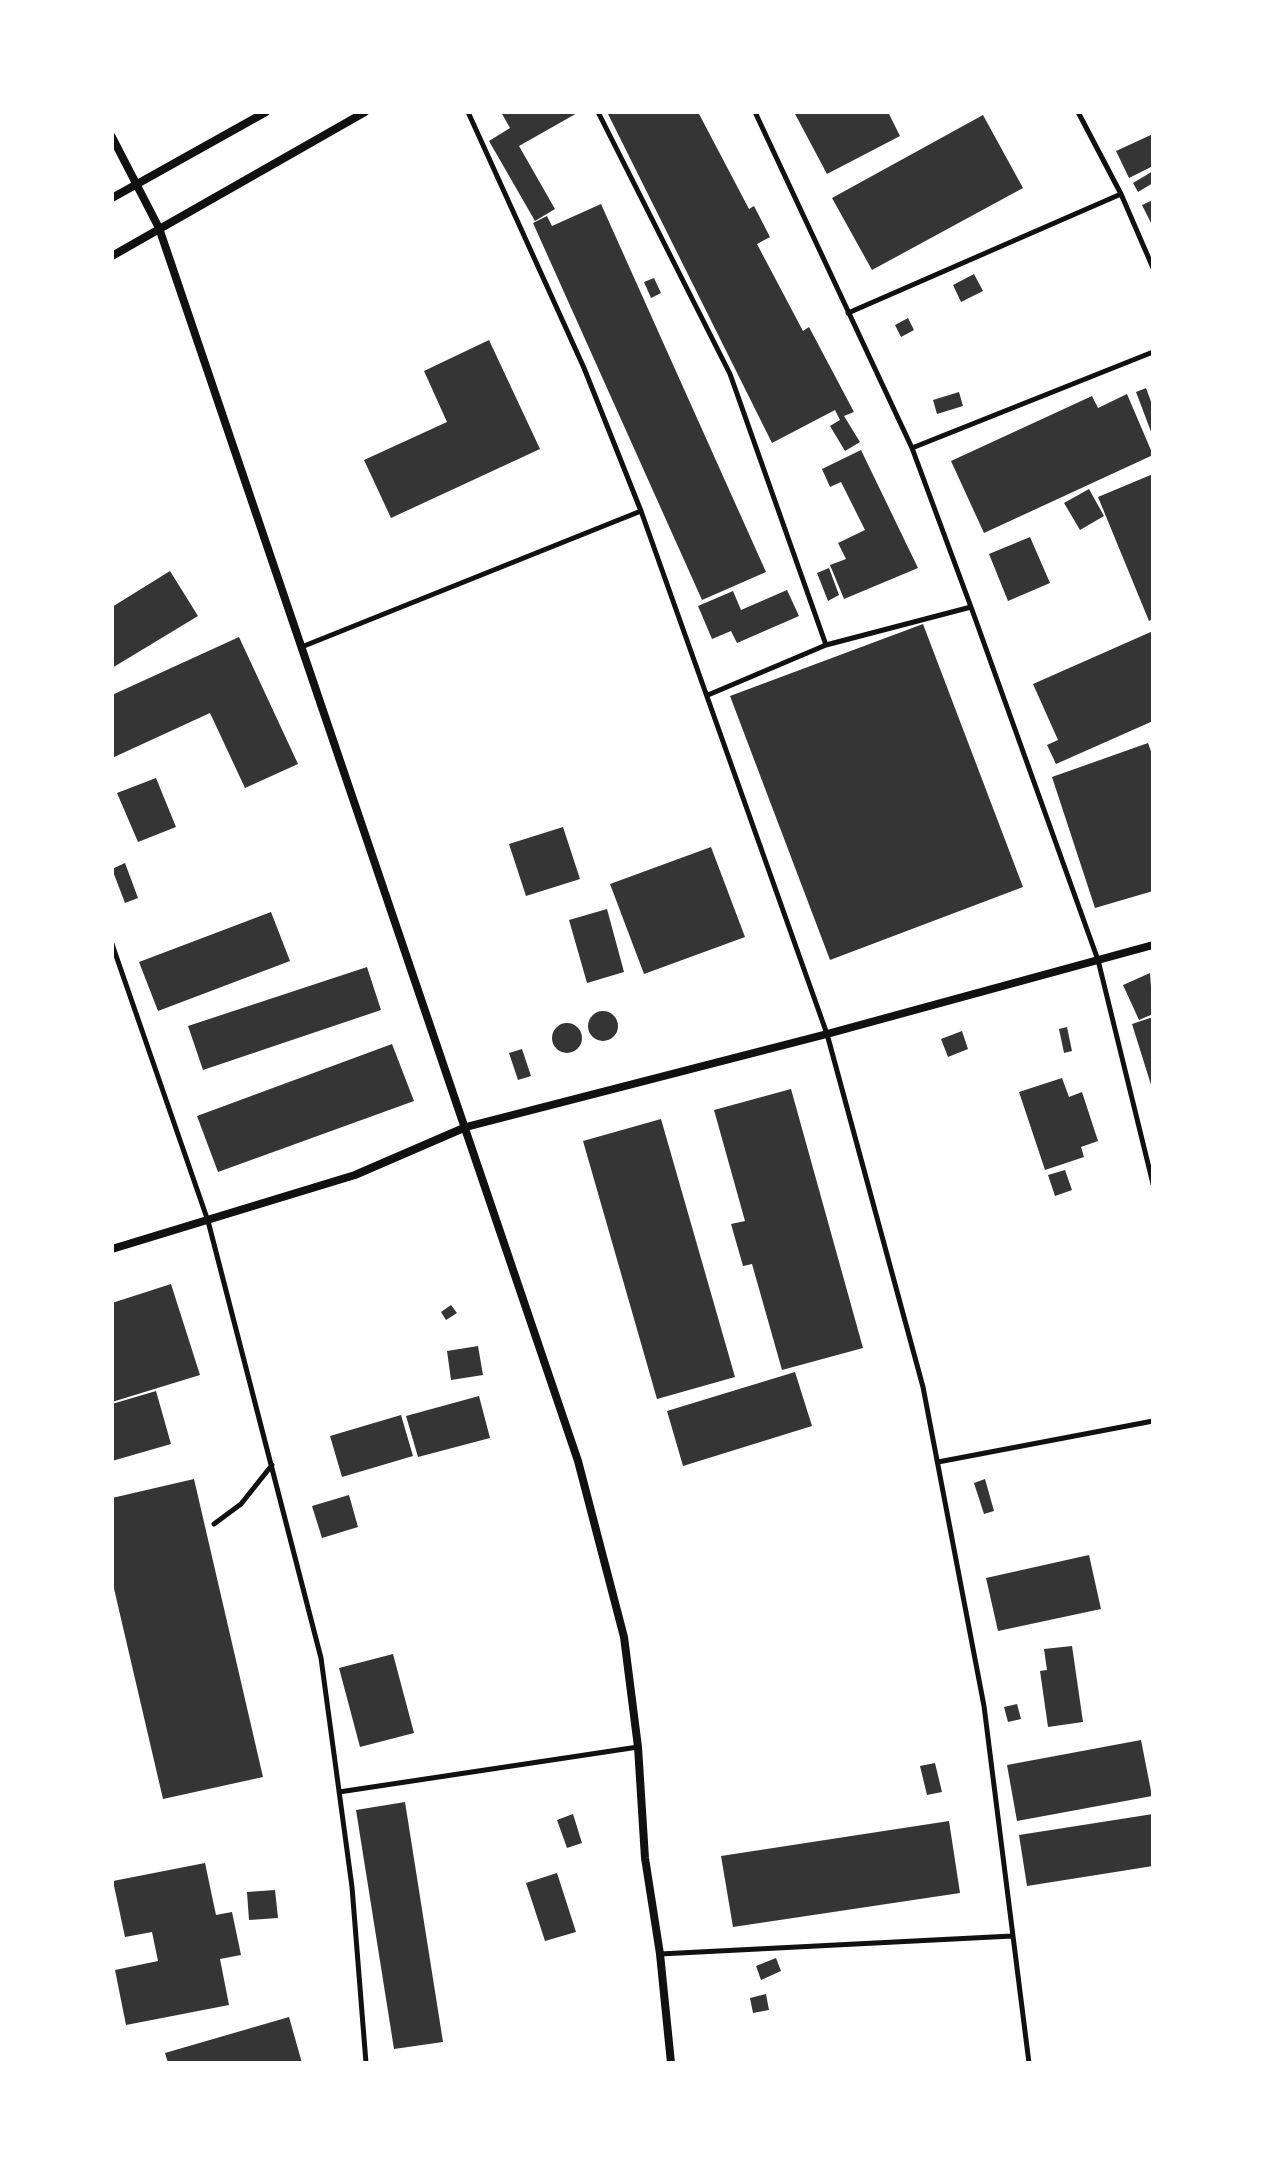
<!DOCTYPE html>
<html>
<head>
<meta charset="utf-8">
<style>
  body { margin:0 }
  #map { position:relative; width:1265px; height:2175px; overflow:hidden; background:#fff; font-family:"Roboto Condensed",sans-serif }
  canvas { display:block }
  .frame { position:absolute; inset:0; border:114px solid #fff; pointer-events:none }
</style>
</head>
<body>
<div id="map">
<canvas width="1265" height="2175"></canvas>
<div class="frame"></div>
</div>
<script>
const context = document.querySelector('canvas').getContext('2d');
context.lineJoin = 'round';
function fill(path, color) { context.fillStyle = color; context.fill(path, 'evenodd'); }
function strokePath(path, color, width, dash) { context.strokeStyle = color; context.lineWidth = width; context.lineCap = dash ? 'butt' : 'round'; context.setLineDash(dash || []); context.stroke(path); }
fill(new Path2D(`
  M501,112H579L519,146L555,209L535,221L489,141L510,128Z
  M607,112H698L749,209L754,206L770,237L757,244L803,331L809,327L854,412L844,416L860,442L845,451L830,426L840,420L835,410L772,443Z
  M794,112H888L900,136L827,174Z
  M983,115L1023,188L872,270L832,198Z
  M1153,134V166L1129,178L1116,151Z
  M1153,171V183L1138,192L1133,183Z
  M1153,200V227L1142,205Z
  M601,204L766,572L702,600L533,223L547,216L552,226Z
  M974,274L983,291L961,302L953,285Z
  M654,278L661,293L651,298L644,282Z
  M908,318L914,330L901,337L895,325Z
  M489,340L540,449L391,518L364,460L447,422L424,371Z
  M1146,388L1153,407V437L1136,392Z
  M959,392L963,406L937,414L933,400Z
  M1127,394L1153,455L984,533L951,461L1092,396L1098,408Z
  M861,450L918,568L844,599L830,565L846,559L838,543L865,530L841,482L830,487L822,469Z
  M1153,474V619L1149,621L1098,497Z
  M1089,489L1104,516L1080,530L1064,503Z
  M1030,537L1050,583L1008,601L989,554Z
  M829,568L839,595L828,601L817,573Z
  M170,571L198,616L112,668V607Z
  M787,590L799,616L737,643L731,631L712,639L698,606L733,591L741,610Z
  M923,624L1023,887L830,960L730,696Z
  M1153,631V721L1056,764L1047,745L1058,740L1033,684Z
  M239,637L298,764L245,788L210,713L112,758V695Z
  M1148,743L1153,757V891L1095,908L1052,777Z
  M156,778L176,827L138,842L117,793Z
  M563,827L580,879L526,896L509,844Z
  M711,847L745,937L644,974L610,884Z
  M125,863L138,898L125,903L112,869Z
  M607,909L624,972L587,983L569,920Z
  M271,912L290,961L158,1011L139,962Z
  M367,967L381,1010L203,1070L188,1026Z
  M1150,973L1153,1014L1139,1020L1123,985Z
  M588 1026a15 15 0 1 1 30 0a15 15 0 1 1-30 0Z
  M1153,1017V1088H1152L1132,1024Z
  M552 1038a15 15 0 1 1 30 0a15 15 0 1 1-30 0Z
  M1067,1027L1072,1051L1064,1053L1059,1029Z
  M962,1031L968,1049L948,1057L941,1039Z
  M392,1044L414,1101L218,1172L197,1116Z
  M522,1049L531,1076L518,1080L509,1053Z
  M1062,1078L1069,1097L1082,1092L1098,1141L1081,1147L1084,1157L1045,1170L1019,1092Z
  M791,1089L863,1348L782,1370L752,1264L743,1266L731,1224L745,1221L714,1110Z
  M661,1119L735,1377L657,1399L583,1141Z
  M1065,1170L1072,1190L1055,1196L1048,1175Z
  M171,1284L200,1375L112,1402V1303Z
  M451,1305L457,1313L446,1320L441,1312Z
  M478,1346L483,1375L451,1380L447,1351Z
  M795,1372L812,1426L683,1466L667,1411Z
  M156,1391L171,1444L112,1461V1404Z
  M479,1396L490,1438L418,1457L406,1416Z
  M401,1415L413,1456L342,1477L330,1436Z
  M194,1479L263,1777L163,1799L112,1580V1498Z
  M985,1479L994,1511L984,1514L974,1483Z
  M349,1495L358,1527L322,1538L312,1506Z
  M1089,1555L1101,1609L998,1631L986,1578Z
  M1072,1646L1083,1722L1048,1727L1040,1671L1047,1670L1044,1649Z
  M393,1654L414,1733L360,1747L339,1668Z
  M1017,1704L1021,1719L1008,1722L1004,1707Z
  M1141,1740L1152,1796L1017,1821L1007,1765Z
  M935,1763L942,1792L927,1795L920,1766Z
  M405,1802L443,2042L394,2049L356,1810Z
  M573,1814L582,1843L567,1848L557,1820Z
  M1153,1814V1866L1027,1886L1019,1835Z
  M949,1821L960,1893L733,1927L721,1856Z
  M205,1863L216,1915L232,1912L241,1955L220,1959L229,2005L126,2025L115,1970L158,1961L152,1932L125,1937L113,1881Z
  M557,1873L576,1932L545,1941L526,1883Z
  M275,1890L278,1918L249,1920L247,1892Z
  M776,1958L781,1971L761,1980L756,1966Z
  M766,1994L769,2010L753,2013L750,1998Z
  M289,2017L302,2063H168L165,2053Z`), '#353535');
strokePath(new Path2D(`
  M468,112L584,368L641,511L827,1034L923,1387L984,1706L1029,2063
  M598,112L730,374L826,645
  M755,112L912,448L971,607L1098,960L1153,1184
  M1078,112L1121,194L1153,268
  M848,313L1121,194
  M912,448L1153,352
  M304,646L641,511
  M708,695L826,645L971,607
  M112,944L208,1221L321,1658L352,1887L366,2063
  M938,1462L1153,1421
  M214,1524L241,1504L272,1465
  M339,1792L638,1747
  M660,1954L1012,1936`), '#111', 5);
strokePath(new Path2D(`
  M112,137L159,228L578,1461L624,1637L638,1747L645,1858L660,1954L671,2063
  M112,198L266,112
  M112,256L365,112
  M112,1249L355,1175L466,1127L827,1034L1153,945`), '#111', 8);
</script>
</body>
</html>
